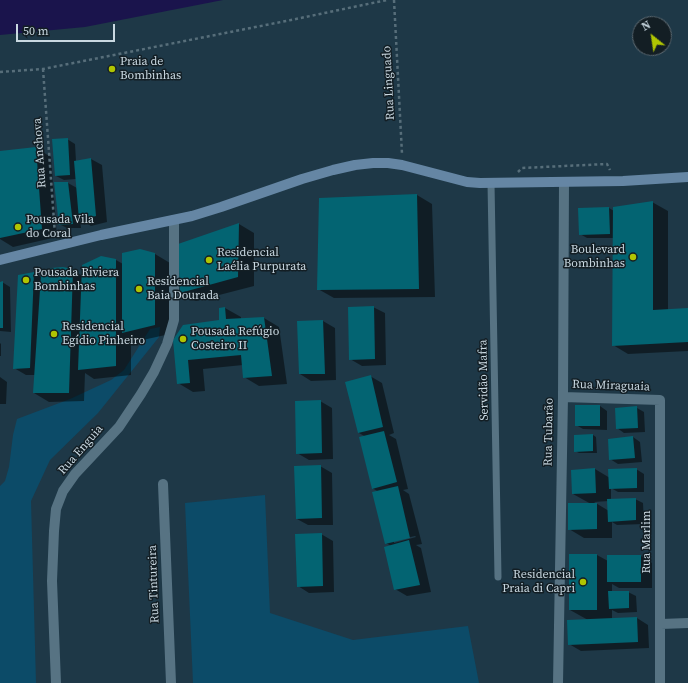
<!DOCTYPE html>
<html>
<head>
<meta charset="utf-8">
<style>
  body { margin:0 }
  #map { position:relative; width:688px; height:683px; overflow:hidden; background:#1e3847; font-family:"Source Serif 4",serif }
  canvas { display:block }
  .north { position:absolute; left:632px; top:16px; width:40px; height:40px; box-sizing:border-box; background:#131e24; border:1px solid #5c6870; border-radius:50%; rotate:330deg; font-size:11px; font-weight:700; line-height:16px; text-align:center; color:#c9d8e1 }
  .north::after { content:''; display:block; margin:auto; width:14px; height:18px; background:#b0c502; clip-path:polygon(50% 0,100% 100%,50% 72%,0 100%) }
  .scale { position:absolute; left:16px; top:24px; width:99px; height:18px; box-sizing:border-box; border:2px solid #c9d8e1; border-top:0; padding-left:5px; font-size:12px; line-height:14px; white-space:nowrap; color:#c9d8e1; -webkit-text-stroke:3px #131e24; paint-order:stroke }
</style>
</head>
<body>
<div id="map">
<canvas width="688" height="683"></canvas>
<div class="north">N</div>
<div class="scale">50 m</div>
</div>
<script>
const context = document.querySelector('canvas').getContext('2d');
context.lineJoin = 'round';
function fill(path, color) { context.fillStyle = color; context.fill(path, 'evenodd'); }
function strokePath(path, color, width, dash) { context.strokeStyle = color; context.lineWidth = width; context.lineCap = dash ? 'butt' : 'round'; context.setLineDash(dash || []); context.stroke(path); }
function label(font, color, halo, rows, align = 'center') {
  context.font = font + ' "Source Serif 4",serif'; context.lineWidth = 3; context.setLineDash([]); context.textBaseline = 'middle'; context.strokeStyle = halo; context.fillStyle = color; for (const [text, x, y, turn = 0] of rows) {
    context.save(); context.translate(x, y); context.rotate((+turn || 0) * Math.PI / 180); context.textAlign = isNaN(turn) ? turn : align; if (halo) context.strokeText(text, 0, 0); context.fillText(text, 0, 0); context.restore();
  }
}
fill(new Path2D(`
  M160,327L159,337L98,413L50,460L31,501L36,683H0V486L5,481L9,467L13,435L17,419L70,399L111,380L124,370L150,329Z
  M265,495L270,613L353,640L468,626L479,683H193L185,503Z`), '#0c4b68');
fill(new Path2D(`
  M0,0H223L85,27L0,35Z`), '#1a144c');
fill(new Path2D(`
  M67,139L75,144L76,161L91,159L102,165L107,222L91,226L80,219L81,228H67L59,224L68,183L77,188L76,179L64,180L56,176Z
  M36,148L51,157L57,237L13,247L0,239V152Z
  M417,195L432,204L435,297L334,298L318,289Z
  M652,202L668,211V310L688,309V351L628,354L613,345V238H587L580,234L609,208L614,211Z
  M239,224L254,233V286L196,301L181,293Z
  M155,254L170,263V334L138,341L131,337V375L94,379L85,373L84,401L49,402L34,393L35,375H26L14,368L34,273L41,277L73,270L82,276L116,260L123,264Z
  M2,282L10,287L11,332L0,331V283Z
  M373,307L385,313L386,365L362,366L350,359Z
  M225,308L241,317V319L264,318L279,327L287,384L259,386L244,377L243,365L203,369L205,391L193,392L178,383L174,341L220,321V309Z
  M323,321L335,328L336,380L311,381L300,374Z
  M0,343L1,344V356H0Z
  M370,376L382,383L394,433L389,435L396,439L408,489L403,490L409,494L422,544L416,545L421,548L431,592L407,596L395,589L391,546L386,543L379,492L372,488L366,437L359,433ZM415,536L416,537L394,543V541Z
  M0,377L7,382L6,404H0Z
  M320,401L332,408L333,459L309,460L297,453Z
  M600,406L607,411V430L583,429L576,425Z
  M637,408L644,412L645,432L624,433L617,428Z
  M593,435L596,437L597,453H579L575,451Z
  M633,437L640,442L642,462L618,464L610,459Z
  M320,466L332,473L333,525H308L297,519Z
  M595,469L610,478L636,469L644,474V492H618L611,488V500L635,499L643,503L644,524L617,525L612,522V538H584L569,529L591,504L573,494ZM609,501V511L594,502Z
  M321,534L333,541L334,592L309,593L298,586Z
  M570,555H597L608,561L641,556L652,563V588H619L612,584V592H628L636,596L637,612L618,613L612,610V619L637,618L648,625L649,648L581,651L569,644L588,620L570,610Z`), '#0007');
fill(new Path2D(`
  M68,138L70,175L55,176L52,139Z
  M36,147L42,229L0,238V151Z
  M91,158L96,216L79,220L74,161Z
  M54,182H68L73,224L59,225Z
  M417,194L419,289L317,290L319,198Z
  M653,201V310L688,308V342L612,346L613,207Z
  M609,207L610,234L579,235L578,208Z
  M239,223L238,277L180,293L178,244Z
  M140,249L155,253V325L122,333V253Z
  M101,256L116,259V366L78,370L82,265Z
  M63,267L73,269L69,393H33L41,275L51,268Z
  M34,272L30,368L13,369L18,275Z
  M3,281V328H0V282Z
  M374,306L375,359L349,360L348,307Z
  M225,307L226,319L264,317L272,376L243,378L241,355L188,360L190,383L177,384L173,340L183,325L219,320V308Z
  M323,320L325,374H299L297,321Z
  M371,375L383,427L358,433L345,382Z
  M321,400L322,453L296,454L295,401Z
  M575,405H600V426H575Z
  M637,406L638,428L616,429L615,408Z
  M384,431L397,482L372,489L359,437Z
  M593,434V451L574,452V435Z
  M633,436L635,458L609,460L608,439Z
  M321,465L322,518L296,519L294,466Z
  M595,468L596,493L572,494L571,470Z
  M637,468V488L609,489L608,469Z
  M398,486L410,538L385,544L372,492Z
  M636,498V520L608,522L607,499Z
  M568,503H597V529L568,530Z
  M322,533L323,586L297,587L295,534Z
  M409,540L420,585L394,590L384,547Z
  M569,554H597V610H569Z
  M607,555H641V582H607Z
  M608,591H629V608L609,609Z
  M637,617L638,642L568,645L567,620Z`), '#036472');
strokePath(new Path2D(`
  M394,0L402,154
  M43,69L55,235
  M0,72L43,69L291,20L387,0
  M518,172L522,168L607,164L610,170`), '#576e7a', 2.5, [3, 3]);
strokePath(new Path2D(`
  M491,183L498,577`), '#577383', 7);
strokePath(new Path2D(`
  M563,397L660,400V683
  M163,484L171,683
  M661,624L688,623
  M56,683L52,581L54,531L56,509L63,491L75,474L119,427L141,394L154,372L167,344L174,320V220
  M558,683L563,397L564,182`), '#577383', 10);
strokePath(new Path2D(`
  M0,260L101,235L192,216L221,207L302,179L333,170L355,165L373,163H388L402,165L467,182L480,183L623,181L688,177`), '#6586a4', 10);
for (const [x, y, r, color] of [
  [112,69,4,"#b0c502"],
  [18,227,4,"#b0c502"],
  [633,257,4,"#b0c502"],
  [209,260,4,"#b0c502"],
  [26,280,4,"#b0c502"],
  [139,289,4,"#b0c502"],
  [54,334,4,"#b0c502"],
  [183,339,4,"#b0c502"],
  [583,582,4,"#b0c502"]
]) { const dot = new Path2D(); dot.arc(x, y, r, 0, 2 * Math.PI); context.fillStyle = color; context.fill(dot); strokePath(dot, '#131e24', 1.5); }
label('12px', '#c9d8e1', '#131e24', [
  ["Praia de",120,62],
  ["Bombinhas",120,76],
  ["Pousada Vila",26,220],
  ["do Coral",26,234],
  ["Boulevard",625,250,"right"],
  ["Bombinhas",625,264,"right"],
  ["Residencial",217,253],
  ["Laélia Purpurata",217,267],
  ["Pousada Riviera",34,273],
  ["Bombinhas",34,287],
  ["Residencial",147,282],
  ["Baia Dourada",147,296],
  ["Residencial",62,327],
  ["Egídio Pinheiro",62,341],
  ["Pousada Refúgio",191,332],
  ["Costeiro II",191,346],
  ["Residencial",575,575,"right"],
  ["Praia di Capri",575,589,"right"]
], 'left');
label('12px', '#c9d8e1', '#131e24', [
  ["Rua Linguado",389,83,-93],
  ["Rua Anchova",40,153,-94],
  ["Servidão Mafra",484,380,-91],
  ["Rua Miraguaia",611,386,2],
  ["Rua Tubarão",549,432,-89],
  ["Rua Enguia",81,450,-49],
  ["Rua Marlim",647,542,-90],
  ["Rua Tintureira",154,584,-92]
]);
</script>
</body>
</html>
